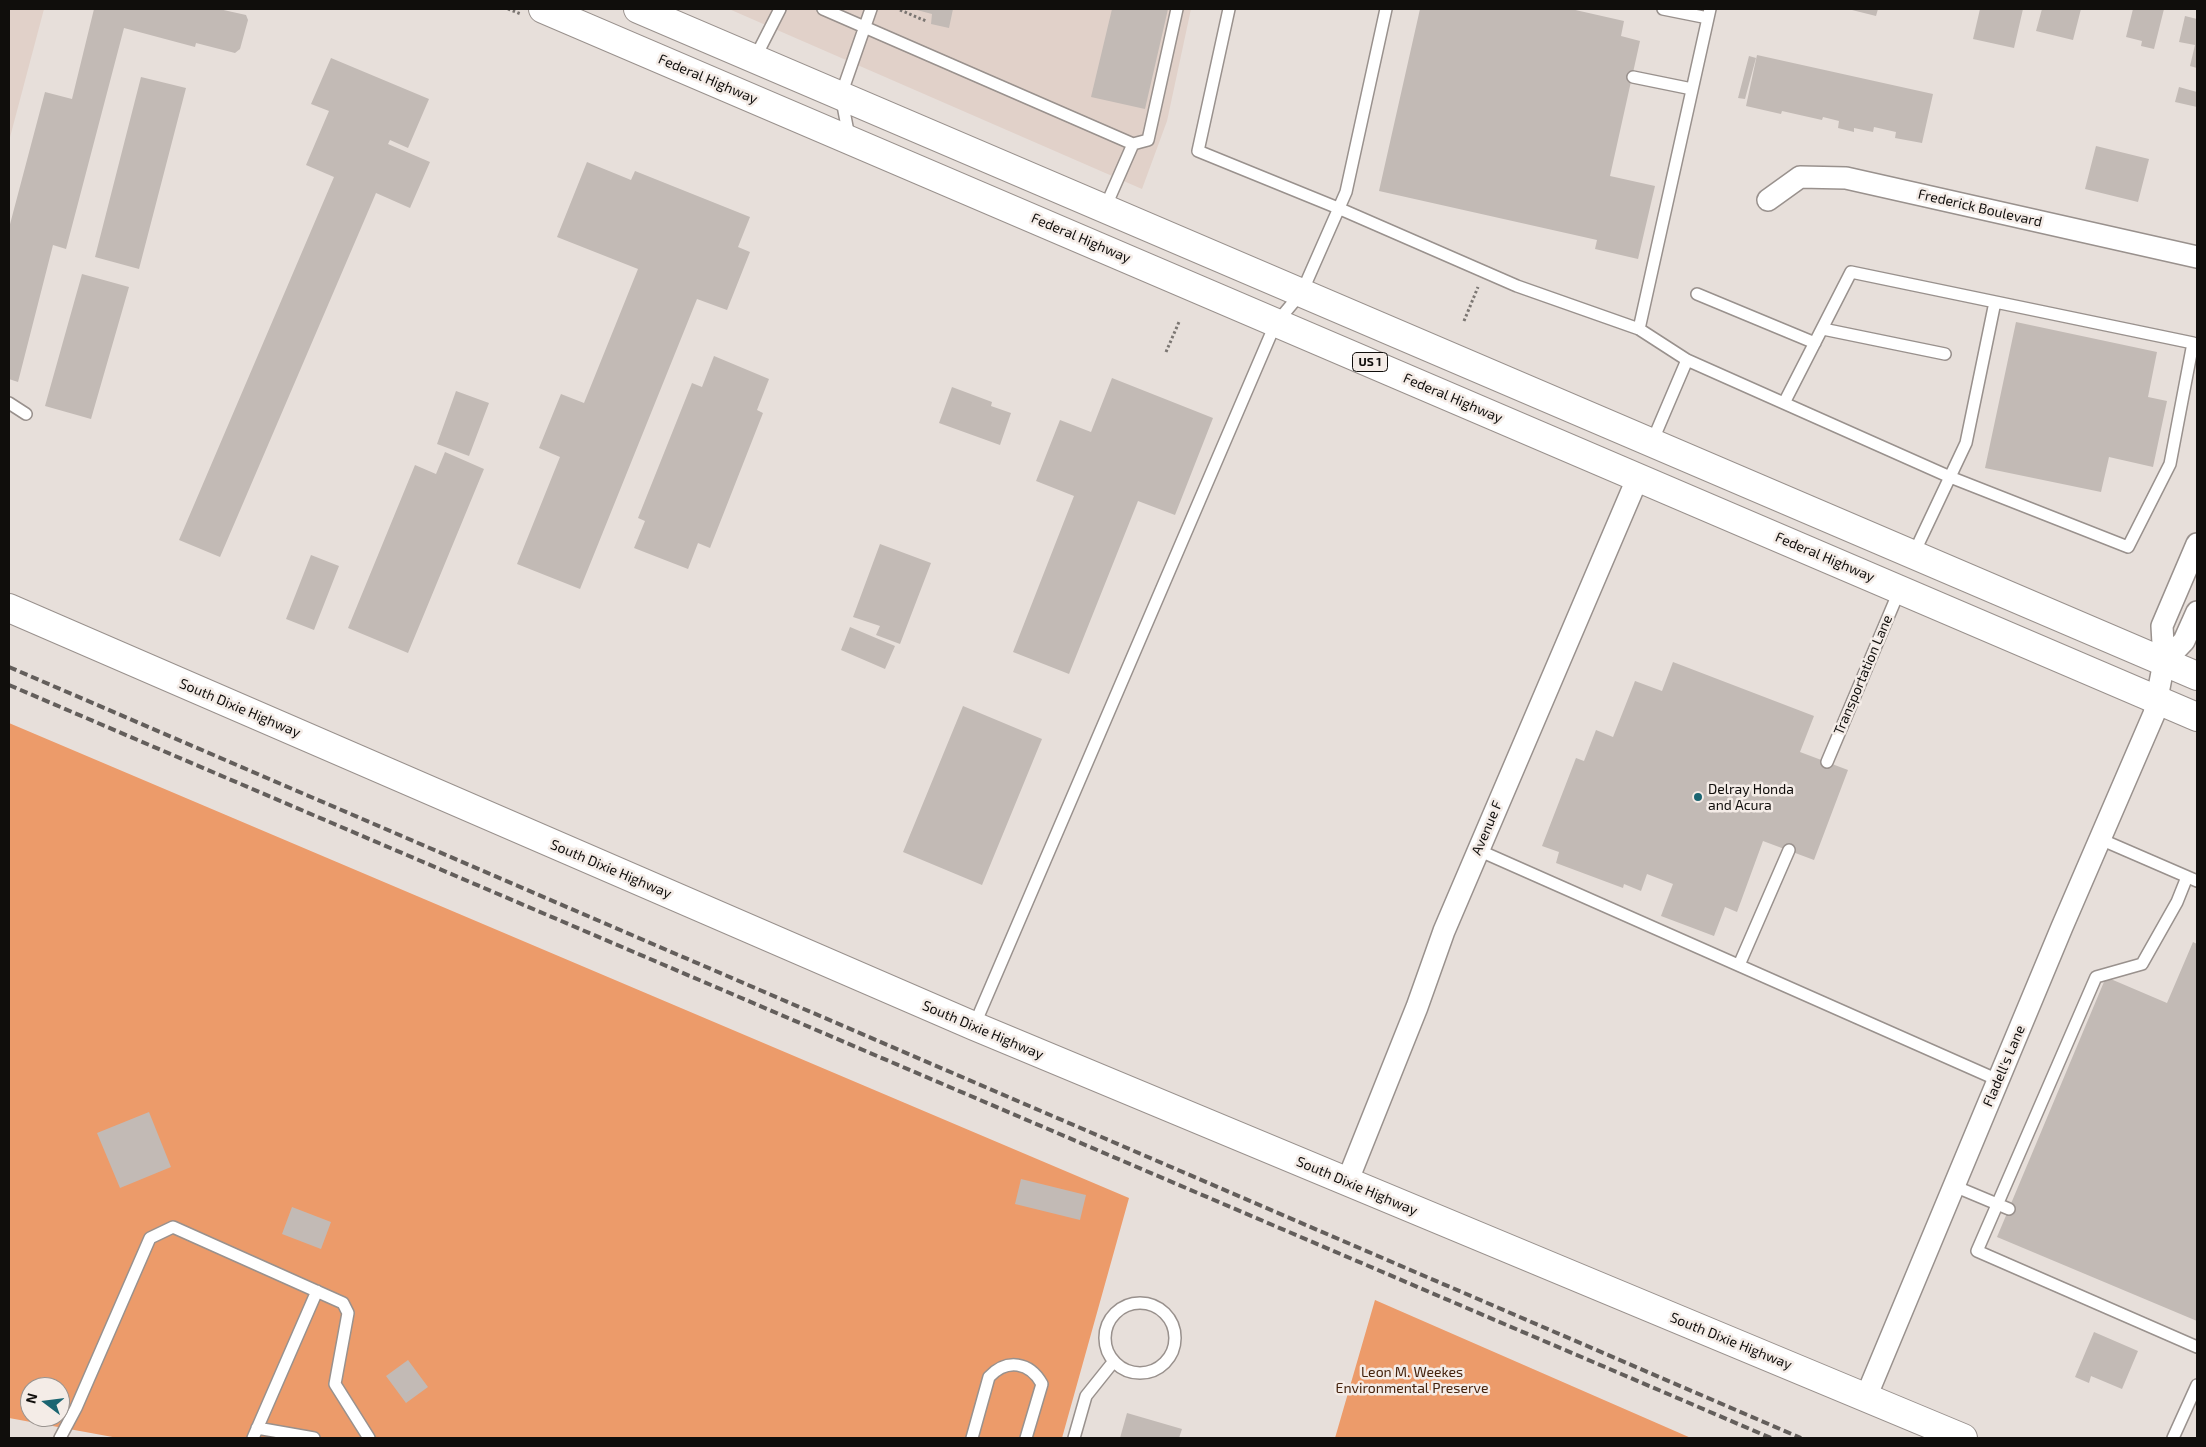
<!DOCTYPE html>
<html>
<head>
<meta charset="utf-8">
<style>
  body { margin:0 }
  #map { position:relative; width:2206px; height:1447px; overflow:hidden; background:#e7dfda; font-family:"Exo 2",sans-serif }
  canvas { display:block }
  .frame { position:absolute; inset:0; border:10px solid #100e0c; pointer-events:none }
  .north { position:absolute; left:20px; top:1377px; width:50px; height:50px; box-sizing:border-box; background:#f4ece7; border:1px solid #99938f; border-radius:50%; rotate:285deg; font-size:14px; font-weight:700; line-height:20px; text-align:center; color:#100e0c }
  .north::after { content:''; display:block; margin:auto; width:18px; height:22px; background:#1b6571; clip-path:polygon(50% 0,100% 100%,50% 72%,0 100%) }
</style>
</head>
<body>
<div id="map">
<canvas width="2206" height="1447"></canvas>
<div class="frame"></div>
<div class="north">N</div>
</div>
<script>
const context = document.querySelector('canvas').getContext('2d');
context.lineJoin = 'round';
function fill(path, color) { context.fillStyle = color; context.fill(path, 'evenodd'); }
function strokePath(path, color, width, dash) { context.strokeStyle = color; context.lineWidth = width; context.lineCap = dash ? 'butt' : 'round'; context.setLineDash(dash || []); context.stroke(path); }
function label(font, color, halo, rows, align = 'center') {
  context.font = font + ' "Exo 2",sans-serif'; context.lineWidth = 5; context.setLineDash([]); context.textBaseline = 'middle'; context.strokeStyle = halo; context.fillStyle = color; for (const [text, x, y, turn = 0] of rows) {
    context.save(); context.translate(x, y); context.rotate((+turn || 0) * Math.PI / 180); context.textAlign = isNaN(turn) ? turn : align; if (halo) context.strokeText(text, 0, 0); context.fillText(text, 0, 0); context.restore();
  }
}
fill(new Path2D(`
  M9,9H44L9,141Z
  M729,9H1191L1167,121L1142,189Z`), '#e1d1c9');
fill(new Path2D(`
  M9,723L1129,1198L1062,1438H118L9,1418ZM30,1387H60V1417H30Z
  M1375,1300L1691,1438H1335Z`), '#ec9b6a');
fill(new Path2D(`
  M94,9H219L246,15L248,20L240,49L235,53L196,43L195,47L124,28L66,249L53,245L18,382L9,379V228L45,92L72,99Z
  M913,9H953L949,28L931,24L932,14Z
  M1112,9H1168L1145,109L1091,97Z
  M1420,9H1571L1624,21L1621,36L1640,41L1610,176L1655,186L1638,259L1595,249L1597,240L1379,191Z
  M1848,9H1878L1876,16Z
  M1980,9H2023L2014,48L1973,39Z
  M2042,9H2081L2073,40L2036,31Z
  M2133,9H2164L2154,49L2141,46L2142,41L2126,37Z
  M2185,16L2197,19V68L2190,66L2195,45L2179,42Z
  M1757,55L1933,94L1922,143L1895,138L1896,132L1874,127L1873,132L1854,128V132L1838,128L1839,121L1823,117L1822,120L1782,111L1781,114L1746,106Z
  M1749,56L1756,58L1745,99L1738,98Z
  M331,58L429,99L408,148L390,140L388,144L430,162L410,208L376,193L220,557L179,540L334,177L306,165L329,111L311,104Z
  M141,77L186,88L139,269L95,257Z
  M2179,87L2197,92V107L2175,102Z
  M2096,146L2149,159L2138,202L2085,189Z
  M587,162L631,180L635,171L750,217L738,247L750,252L727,310L697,299L580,589L517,564L560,457L539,448L561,394L584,403L638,269L557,237Z
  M82,274L129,287L91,419L45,406Z
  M2016,322L2157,352L2148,397L2167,401L2153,467L2109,457L2101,492L1985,468Z
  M714,356L769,379L757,410L763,413L710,548L698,543L688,569L634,548L645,521L638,518L692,383L702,387Z
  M1112,378L1213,418L1175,515L1138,501L1069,674L1013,652L1074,496L1036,481L1060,420L1091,432Z
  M952,387L992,402L991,406L1011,413L1000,445L939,423Z
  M456,391L489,403L469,456L437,444Z
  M445,452L484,469L408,653L348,628L415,465L436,474Z
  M880,544L931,563L900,644L876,635L880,626L853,617Z
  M311,555L339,566L314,630L286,619Z
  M850,627L895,646L885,669L841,650Z
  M1673,662L1814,716L1800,752L1848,770L1814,860L1763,841L1737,912L1725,907L1714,936L1661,916L1673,884L1647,874L1641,891L1624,884L1623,888L1556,863L1559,852L1542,846L1576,758L1584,761L1596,730L1613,737L1635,681L1662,691Z
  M963,706L1042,739L982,885L903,852Z
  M2193,942L2197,944V1321L1997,1237L2106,977L2167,1003Z
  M149,1112L171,1167L120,1188L97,1133Z
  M1021,1179L1086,1195L1080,1220L1015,1204Z
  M292,1207L331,1222L321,1249L282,1234Z
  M2094,1332L2138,1351L2122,1389L2091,1376L2089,1383L2075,1377Z
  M408,1360L428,1387L406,1403L386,1376Z
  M1127,1413L1182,1429L1179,1438H1120Z`), '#c2bab5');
const service = new Path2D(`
  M823,9L1133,144L1105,208
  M1229,9L1198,151L1338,208L1517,286L1639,329L1710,9
  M1663,9L1708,18
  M755,58L780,9
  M1633,77L1692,89
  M849,137L841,95L871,9
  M1133,144L1148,140L1177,9
  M1697,294L1815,343
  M1639,329L1687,360L1950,477L2128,547L2170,464L2193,343L1851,272L1784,403
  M1823,329L1945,354
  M9,403L26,414
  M1652,442L1687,360
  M1914,553L1966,443L1995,302
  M1827,762L1900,589
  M2100,839L2197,881
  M1478,850L1998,1080
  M2187,877L2177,902L2142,964L2096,977L1977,1251L2197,1347
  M1739,965L1789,850
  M974,1026L1271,334L1277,322L1302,292L1346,192L1386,9
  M1954,1186L2009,1209
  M1105 1338a35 35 0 1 1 70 0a35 35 0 1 1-70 0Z
  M257,1428L314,1438
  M60,1438L76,1408L150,1238L173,1227L343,1303L348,1313L335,1384L369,1438
  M253,1438L317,1291
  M972,1438L989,1377C1007,1358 1030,1362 1042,1384L1026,1438
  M1074,1438L1086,1396L1114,1361
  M2173,1438L2197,1385`);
const minor = new Path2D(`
  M1768,200L1800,177L1846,178L2197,257
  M2164,662L2184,641L2197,612
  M1347,1182L1417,1007L1444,931L1638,477
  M1866,1397L2062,927L2154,714L2164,662L2162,626L2197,544`);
const tertiary = new Path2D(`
  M9,608L974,1026L1963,1438`);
const primary = new Path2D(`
  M543,9L2197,717
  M638,9L2197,676`);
strokePath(service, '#99918d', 14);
strokePath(minor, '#99918d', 24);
strokePath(tertiary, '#99918d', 30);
strokePath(primary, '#99918d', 30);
strokePath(new Path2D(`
  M508,9L521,14
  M900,10L926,21
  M1464,321L1478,287
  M1166,352L1179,322`), '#7b7672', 3, [2.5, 2.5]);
strokePath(service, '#fff', 11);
strokePath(minor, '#fff', 21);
strokePath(tertiary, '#fff', 28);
strokePath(primary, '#fff', 28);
strokePath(new Path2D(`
  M9,667L1801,1438
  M9,685L1771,1438`), '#635e5b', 4, [8, 4]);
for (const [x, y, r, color] of [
  [1698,797,5,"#1b6571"]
]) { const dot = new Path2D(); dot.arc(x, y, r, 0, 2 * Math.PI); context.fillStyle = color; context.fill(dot); strokePath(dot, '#f4ece7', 2); }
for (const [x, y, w] of [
  [1370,362,35]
]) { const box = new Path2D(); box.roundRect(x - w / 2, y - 9.5, w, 19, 4); context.fillStyle = '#f4ece7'; context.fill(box); strokePath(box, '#100e0c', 1); }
label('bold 12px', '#100e0c', null, [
  ["US 1",1370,362]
]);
label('14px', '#100e0c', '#f4ece7', [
  ["Federal Highway",708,79,23],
  ["Frederick Boulevard",1980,208,13],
  ["Federal Highway",1081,238,23],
  ["Federal Highway",1453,398,23],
  ["Federal Highway",1825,557,23],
  ["Transportation Lane",1863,675,-67],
  ["South Dixie Highway",240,708,23],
  ["Avenue F",1487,828,-67],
  ["South Dixie Highway",611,869,23],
  ["South Dixie Highway",983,1030,23],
  ["Fladell's Lane",2004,1066,-67],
  ["South Dixie Highway",1357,1186,23],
  ["South Dixie Highway",1731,1341,22]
]);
label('14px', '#100e0c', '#f4ece7', [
  ["Delray Honda",1708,789],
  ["and Acura",1708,805]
], 'left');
label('14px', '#44220c', '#f4ece7', [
  ["Leon M. Weekes",1412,1372],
  ["Environmental Preserve",1412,1388]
]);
</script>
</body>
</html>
